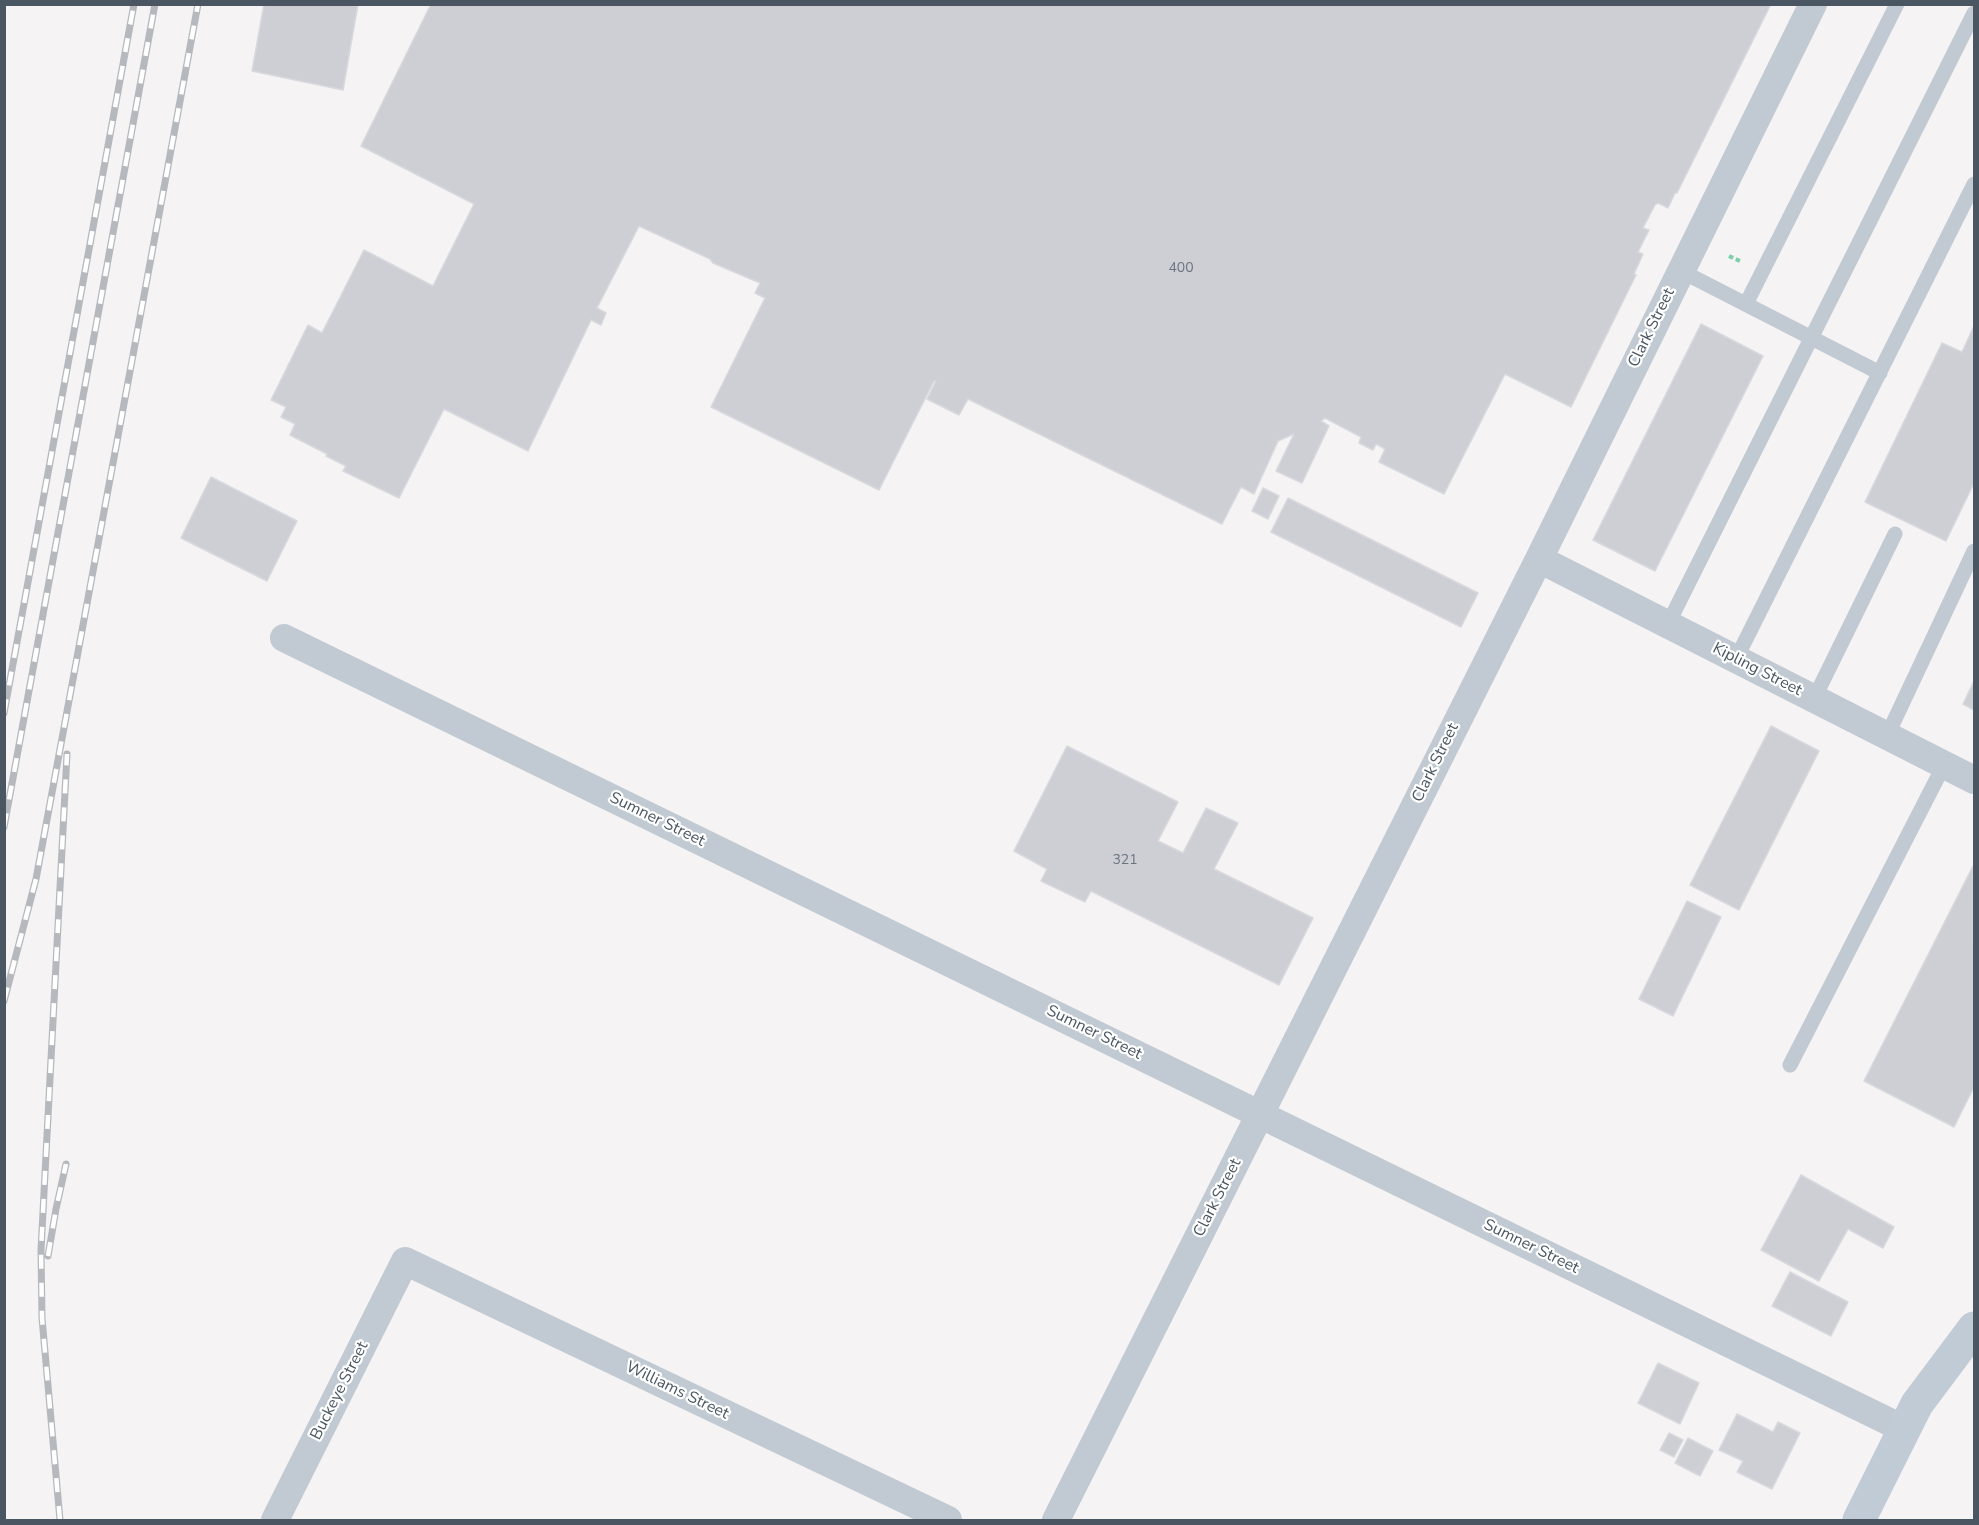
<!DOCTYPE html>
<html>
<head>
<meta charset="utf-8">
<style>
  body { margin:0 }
  #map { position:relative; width:1979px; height:1525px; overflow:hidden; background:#f5f3f3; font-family:"Nunito Sans",sans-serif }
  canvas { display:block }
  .frame { position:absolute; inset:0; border:6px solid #4a5661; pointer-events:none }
</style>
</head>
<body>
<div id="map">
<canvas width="1979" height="1525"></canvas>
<div class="frame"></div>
</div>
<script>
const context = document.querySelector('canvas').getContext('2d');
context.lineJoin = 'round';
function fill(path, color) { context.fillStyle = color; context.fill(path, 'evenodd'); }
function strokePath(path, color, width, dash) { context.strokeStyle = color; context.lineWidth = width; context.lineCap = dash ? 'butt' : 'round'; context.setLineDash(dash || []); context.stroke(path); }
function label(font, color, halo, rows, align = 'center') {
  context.font = font + ' "Nunito Sans",sans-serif'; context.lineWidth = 4.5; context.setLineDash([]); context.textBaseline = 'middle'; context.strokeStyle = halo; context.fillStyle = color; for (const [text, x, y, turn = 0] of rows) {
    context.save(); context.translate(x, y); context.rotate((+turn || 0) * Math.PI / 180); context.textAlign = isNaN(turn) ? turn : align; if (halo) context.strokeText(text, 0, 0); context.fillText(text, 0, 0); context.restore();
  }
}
const building = new Path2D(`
  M264,4H358L343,90L252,71Z
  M431,4H1771L1677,193H1675L1668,208L1658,203L1655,205L1643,228L1649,230L1638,252L1643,254L1634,274L1636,275L1571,407L1505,374L1444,494L1379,462L1385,449L1376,444L1373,450L1359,443L1361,437L1325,418L1321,421L1329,426L1302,483L1276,471L1294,434L1278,441L1254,494L1241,487L1222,524L968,399L959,415L927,399L936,381H934L879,490L711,407L765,298L755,293L760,283L713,263L710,259L639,226L597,308L606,313L601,325L591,320L528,451L444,409L399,498L343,471L346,466L326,456L327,454L290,435L295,424L281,417L286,407L271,400L308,325L322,333L364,250L433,286L474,204L361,146Z
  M1701,324L1763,356L1655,571L1593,540Z
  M1974,326V483L1946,541L1865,502L1942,343L1962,352Z
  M211,477L297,521L267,581L181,538Z
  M1263,488L1279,496L1268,519L1252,511Z
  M1288,498L1478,593L1461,627L1271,532Z
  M1974,681V710L1963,704Z
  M1771,726L1819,751L1739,910L1690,885Z
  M1067,746L1178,802L1158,841L1183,853L1206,808L1238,823L1214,869L1313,918L1279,985L1091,891L1085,902L1041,881L1047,869L1014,851Z
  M1973,866L1974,1087L1954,1127L1864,1081Z
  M1687,901L1721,917L1673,1016L1639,999Z
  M1801,1175L1894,1227L1883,1248L1848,1229L1819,1281L1761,1250Z
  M1790,1272L1848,1302L1831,1336L1772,1306Z
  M1658,1363L1699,1383L1680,1424L1638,1403Z
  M1737,1414L1773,1432L1778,1422L1800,1433L1772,1489L1737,1472L1743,1461L1719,1450Z
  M1669,1433L1683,1440L1674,1457L1660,1450Z
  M1688,1438L1713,1451L1700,1476L1675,1463Z`);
fill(building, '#cdcfd5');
strokePath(building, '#d7d9de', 1.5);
strokePath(new Path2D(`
  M1729,256L1742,262`), '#7ad0a6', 4, [4.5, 3]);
strokePath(new Path2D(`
  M1681,271L1880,373
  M1746,304L1897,4
  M1668,624L1974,13
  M1736,659L1974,184
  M1814,699L1895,534
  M1887,736L1974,551
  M1790,1065L1944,765`), '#c1cad2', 15);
strokePath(new Path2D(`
  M1539,559L1974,780
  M284,638L1904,1429
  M275,1520L405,1261L948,1520
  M1056,1520L1539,559L1813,4`), '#c1cad2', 28);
strokePath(new Path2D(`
  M1859,1520L1917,1404L1974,1328`), '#c1cbd6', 33);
const rail = new Path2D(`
  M4,713L134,4
  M4,827L155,4
  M4,1001L36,879L198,4
  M48,1256L56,1209L66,1164
  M60,1520L42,1318L41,1250L67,754`);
strokePath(rail, '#b5b8bd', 7);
strokePath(rail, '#fff', 4.5, [14]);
label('14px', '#6b747e', null, [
  ["400",1181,269],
  ["321",1125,861]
]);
label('16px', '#4a5661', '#fff', [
  ["Clark Street",1652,328,-64],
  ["Kipling Street",1757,670,27],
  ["Clark Street",1436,763,-64],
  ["Sumner Street",657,820,26],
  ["Sumner Street",1094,1033,26],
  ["Clark Street",1218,1198,-63],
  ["Sumner Street",1531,1247,26],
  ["Buckeye Street",340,1391,-63],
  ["Williams Street",677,1391,26]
]);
</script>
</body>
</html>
